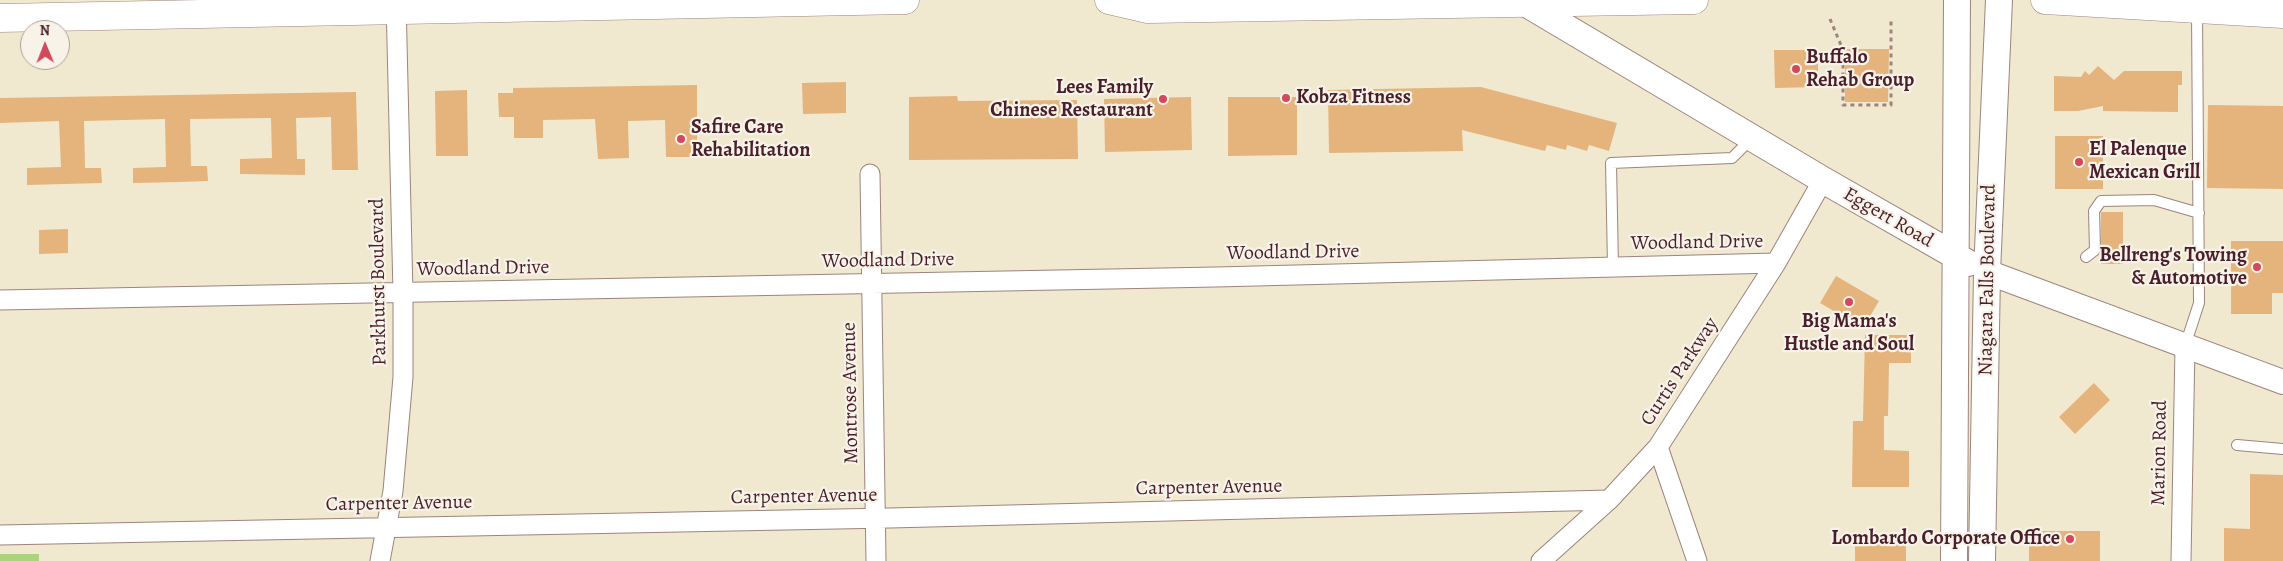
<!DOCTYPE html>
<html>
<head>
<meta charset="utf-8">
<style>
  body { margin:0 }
  #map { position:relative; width:2283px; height:561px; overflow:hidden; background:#f0e8cf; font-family:Alegreya,serif }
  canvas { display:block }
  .north { position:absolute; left:20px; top:20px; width:50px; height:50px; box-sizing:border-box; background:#f7f3e8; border:1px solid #b29e9c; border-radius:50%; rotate:359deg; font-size:14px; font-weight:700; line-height:20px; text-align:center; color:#4a1f2b }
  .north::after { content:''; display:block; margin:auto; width:18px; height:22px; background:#d1495b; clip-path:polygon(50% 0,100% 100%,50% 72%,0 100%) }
</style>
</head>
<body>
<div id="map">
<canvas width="2283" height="561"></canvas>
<div class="north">N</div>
</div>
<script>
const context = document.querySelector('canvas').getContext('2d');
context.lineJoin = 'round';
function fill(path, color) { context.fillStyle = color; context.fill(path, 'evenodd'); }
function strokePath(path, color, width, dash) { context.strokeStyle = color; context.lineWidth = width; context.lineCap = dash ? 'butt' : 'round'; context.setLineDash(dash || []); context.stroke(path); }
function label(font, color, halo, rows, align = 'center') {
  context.font = font + ' Alegreya,serif'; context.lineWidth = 4.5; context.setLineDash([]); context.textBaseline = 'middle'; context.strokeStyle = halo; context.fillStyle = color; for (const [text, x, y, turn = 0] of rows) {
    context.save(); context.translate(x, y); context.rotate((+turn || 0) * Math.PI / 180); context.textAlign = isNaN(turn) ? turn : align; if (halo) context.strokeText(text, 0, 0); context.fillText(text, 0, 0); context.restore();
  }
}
fill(new Path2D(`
  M0,554H39V561H0Z`), '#acd27d');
fill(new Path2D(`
  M1845,49H1889L1888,102H1845Z
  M1774,50H1818V87L1775,88Z
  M2098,66L2114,80L2124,71H2182V85H2178V112L2103,111V106L2078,111H2054V76L2081,77L2085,71L2089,75Z
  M846,82V113L803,114L802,83Z
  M697,85V157H666L665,120L628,121L629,158L598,159L595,119L543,120V138H514V117H499L498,93H513V88Z
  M1481,87L1617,123L1609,151L1589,145L1587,151L1567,145L1566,150L1547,145L1545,151L1462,130L1463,151L1329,153L1328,90Z
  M467,90L468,156H436L435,91Z
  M356,92L358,170H332L331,117L296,118L297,159H305V175L240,174V159L272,158L271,118L190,119L191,166H207L208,181L180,182L133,183V168L166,167L165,119L84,121L85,168H101L102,183L27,185V168L61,167L59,121L0,123V98Z
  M957,96L958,101L1077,100L1078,159L909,160V97Z
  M1191,97L1192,150L1105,152L1104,99Z
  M1228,97H1297V155L1228,156Z
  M2208,105L2283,106V189L2207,188Z
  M2055,136H2103V189H2055Z
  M2101,212H2123V264H2101Z
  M68,229V253L39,254V230Z
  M2231,241H2283V293H2272V314H2231Z
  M1836,276L1879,301L1863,328L1820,303Z
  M1865,335H1911V363H1889L1888,416H1884V450L1909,451V487H1852L1853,421H1863Z
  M2094,383L2110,400L2075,434L2059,417Z
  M2250,474L2283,475V561H2224V528L2250,529Z
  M2039,531H2100V561H2029V546H2039Z
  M1855,535H1906V561H1855Z`), '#e4b47c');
const service = new Path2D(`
  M2086,257L2095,250L2094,211L2101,201L2154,200L2199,213
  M1613,267L1611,163L1732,158L1751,139
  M2185,346L2199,303L2197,10
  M2237,445L2283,449`);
const minor = new Path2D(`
  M870,174L876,561
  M0,300L1216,277L1776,263
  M1658,447L1697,561
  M0,535L890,518L1609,500
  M380,561L393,491L403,377V293L396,0
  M1541,561L1609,500L1658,447L1776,263L1823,180
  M2181,561L2185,347`);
const tertiary = new Path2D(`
  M1987,272L2283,382`);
const secondary = new Path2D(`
  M1520,0L1823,180L1968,263
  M1954,561L1957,0
  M1982,561L1987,272L1999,0`);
const primary = new Path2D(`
  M1109,0L1148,9L1694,0
  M2045,0L2283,14
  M0,18L905,0`);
strokePath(service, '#9d847d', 12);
strokePath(minor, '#9d847d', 21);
strokePath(tertiary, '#9d847d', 26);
strokePath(secondary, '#9d847d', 28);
strokePath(primary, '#9d847d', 29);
strokePath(new Path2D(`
  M1830,19L1843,50V105H1891V19`), '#9d847d', 3, [4, 4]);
strokePath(service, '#fff', 10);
strokePath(minor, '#fff', 19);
strokePath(tertiary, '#fff', 24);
strokePath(secondary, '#fff', 26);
strokePath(primary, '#fff', 28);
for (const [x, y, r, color] of [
  [1796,69,5,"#d1495b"],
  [1286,98,5,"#d1495b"],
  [1163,99,5,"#d1495b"],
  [681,139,5,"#d1495b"],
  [2079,162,5,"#d1495b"],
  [2257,267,5,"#d1495b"],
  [1849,302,5,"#d1495b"],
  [2070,539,5,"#d1495b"]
]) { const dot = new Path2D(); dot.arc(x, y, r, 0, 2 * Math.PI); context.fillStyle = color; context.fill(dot); strokePath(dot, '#f7f3e8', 2); }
label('bold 20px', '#4a1f2b', '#f7f3e8', [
  ["Buffalo",1806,58],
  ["Rehab Group",1806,81],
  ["Lees Family",1153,88,"right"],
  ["Chinese Restaurant",1153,111,"right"],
  ["Kobza Fitness",1296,98],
  ["Safire Care",691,128],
  ["Rehabilitation",691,151],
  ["El Palenque",2089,150],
  ["Mexican Grill",2089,173],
  ["Bellreng's Towing",2247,256,"right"],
  ["& Automotive",2247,279,"right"],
  ["Big Mama's",1849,322,"center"],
  ["Hustle and Soul",1849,345,"center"],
  ["Lombardo Corporate Office",2060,539,"right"]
], 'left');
label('20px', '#4a1f2b', '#f7f3e8', [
  ["Eggert Road",1888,218,30],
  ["Woodland Drive",1697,243,-1],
  ["Woodland Drive",1293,253,-1],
  ["Woodland Drive",888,261,-1],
  ["Woodland Drive",483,269,-1],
  ["Niagara Falls Boulevard",1988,280,-89],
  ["Parkhurst Boulevard",379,282,-91],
  ["Curtis Parkway",1680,372,-57],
  ["Montrose Avenue",851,393,-91],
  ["Marion Road",2160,453,-89],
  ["Carpenter Avenue",1209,488,-1],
  ["Carpenter Avenue",804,497,-1],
  ["Carpenter Avenue",399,504,-1]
]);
</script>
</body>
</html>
